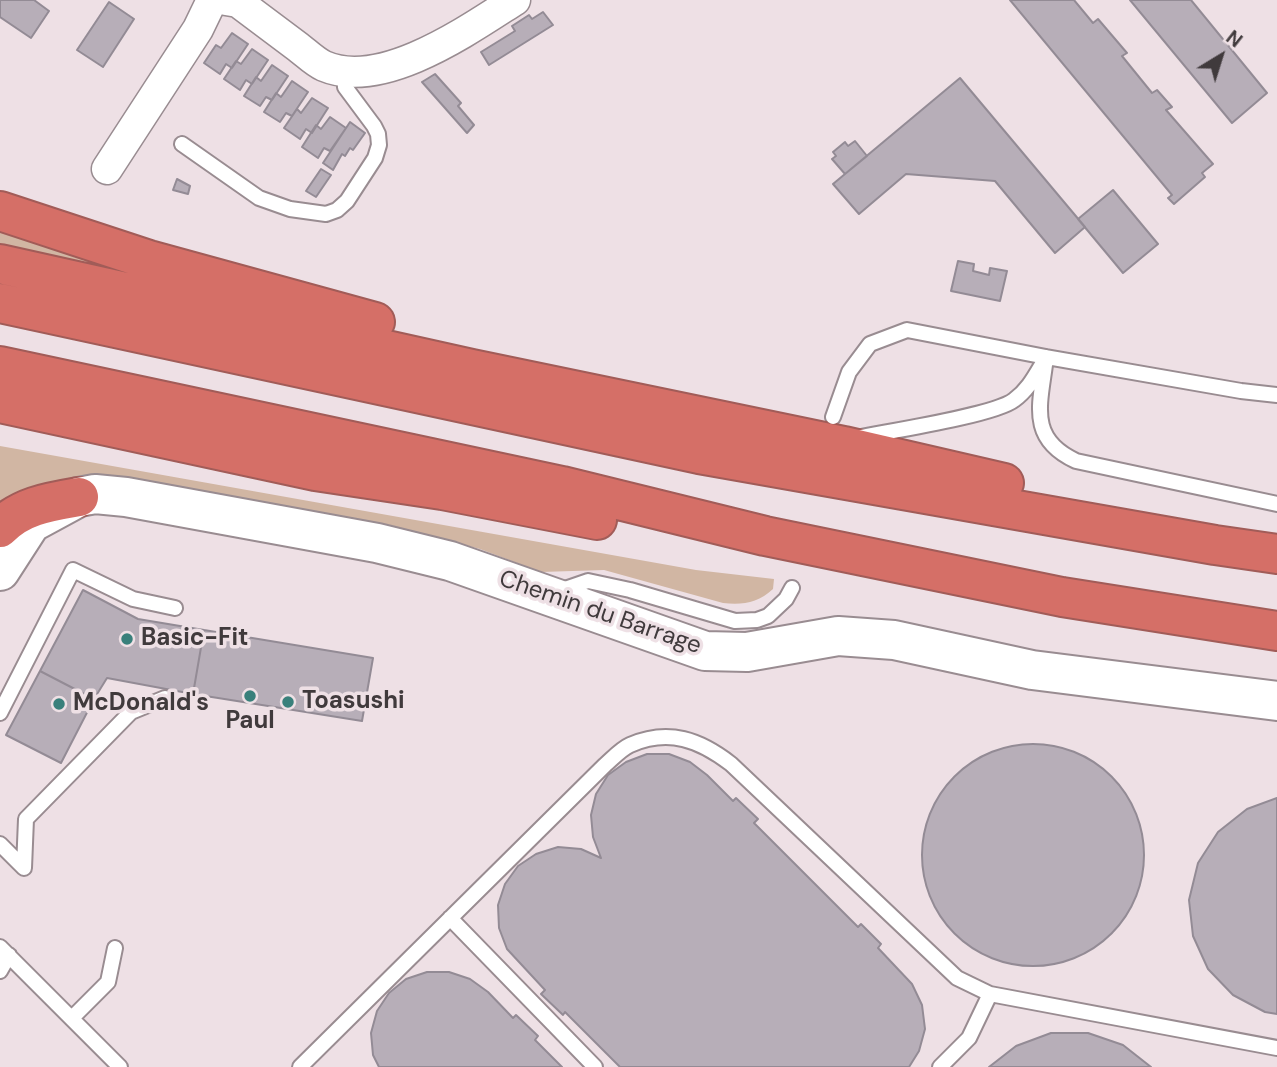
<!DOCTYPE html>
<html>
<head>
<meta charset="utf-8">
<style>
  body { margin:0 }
  #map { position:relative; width:1277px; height:1067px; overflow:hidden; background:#eee0e5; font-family:"DM Sans",sans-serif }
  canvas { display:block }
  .north { position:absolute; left:1186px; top:21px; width:70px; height:70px; -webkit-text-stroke:5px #eee0e5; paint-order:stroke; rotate:38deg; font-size:19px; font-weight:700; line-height:28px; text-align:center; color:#403a3c }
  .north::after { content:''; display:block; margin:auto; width:24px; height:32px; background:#403a3c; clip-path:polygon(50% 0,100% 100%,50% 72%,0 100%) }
</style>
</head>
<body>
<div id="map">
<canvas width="1277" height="1067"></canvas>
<div class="north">N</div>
</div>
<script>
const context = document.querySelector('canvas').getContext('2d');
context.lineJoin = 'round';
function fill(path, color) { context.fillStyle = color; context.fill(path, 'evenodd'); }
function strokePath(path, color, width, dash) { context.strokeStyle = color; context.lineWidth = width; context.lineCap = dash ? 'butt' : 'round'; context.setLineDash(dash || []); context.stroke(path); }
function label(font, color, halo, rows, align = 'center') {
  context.font = font + ' "DM Sans",sans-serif'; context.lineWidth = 7; context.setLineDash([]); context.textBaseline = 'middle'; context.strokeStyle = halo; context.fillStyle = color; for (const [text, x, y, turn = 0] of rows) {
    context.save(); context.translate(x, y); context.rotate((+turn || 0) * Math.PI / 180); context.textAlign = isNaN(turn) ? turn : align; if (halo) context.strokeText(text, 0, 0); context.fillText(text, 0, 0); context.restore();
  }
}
fill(new Path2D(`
  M0,227L111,263L109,271L0,247Z
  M0,446L696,570L774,579L773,589C758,603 743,605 723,603L604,570L541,572L480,549L390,525L118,477C62,475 49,480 0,506Z`), '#d1b6a3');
const building = new Path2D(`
  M0,0H34L49,11L31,38L0,17Z
  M1010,0H1074L1093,23L1098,19L1127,53L1122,56L1152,93L1157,90L1172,107L1166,110L1213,164L1202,173L1205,177L1174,204L1168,198L1172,195Z
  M1130,0H1191L1267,93L1232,123Z
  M109,2L134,19L103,67L77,50Z
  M543,12L553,25L489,65L481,52L515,31L512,26L529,15L532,19Z
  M232,33L248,44L232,68L226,64L220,74L204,63L216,45L221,48Z
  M252,49L268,60L252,84L246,80L240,90L224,79L236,61L241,64Z
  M272,65L288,76L272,100L266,97L260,106L244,96L256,77L261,81Z
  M435,74L461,103L458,106L474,125L467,133L422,82Z
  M960,78L1085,227L1055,253L995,181L906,174L859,214L833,184Z
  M292,81L308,92L292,116L286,113L280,122L264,112L276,93L281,97Z
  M312,98L328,108L312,133L306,129L300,139L284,128L297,109L301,113Z
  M330,117L346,128L330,151L324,148L318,158L302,147L316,125L321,129Z
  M350,122L365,133L353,150L350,148L345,156L342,154L333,170L323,163Z
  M855,141L867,156L845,174L832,159L836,156L833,152L845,142L848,146Z
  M321,169L331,175L316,197L306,191Z
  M177,179L190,186L188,194L173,190Z
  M1113,190L1158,244L1123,273L1078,219Z
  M958,261L974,264L973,271L989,275L990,268L1007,271L1000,301L951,291Z
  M83,590L138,619L204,630L193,694L107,678L94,699L40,671Z
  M204,630L373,658L362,721L193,694Z
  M40,671L94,699L61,763L6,735Z
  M922 855a111 111 0 1 1 222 0a111 111 0 1 1-222 0Z
  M647,754H669L690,762L707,775L733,801L736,798L758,819L754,823L858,927L861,924L881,944L878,948L912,984L922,1005L925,1029L919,1051L909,1067H620L565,1012L563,1015L541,994L545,990L507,949L499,928L498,905L505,884L518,866L536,854L558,847L581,849L601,858L593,837L591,815L596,794L608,775L626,762Z
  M1277,798V1014L1265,1012L1233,995L1208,969L1193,936L1189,900L1198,863L1218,832L1247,809Z
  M427,972H449L470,979L488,992L513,1018L516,1015L538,1036L535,1040L562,1067H379L373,1055L371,1033L377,1011L389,993L406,979Z
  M1051,1033H1088L1123,1045L1151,1067H989L1016,1046Z`);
fill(building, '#b7aeb8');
strokePath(building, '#938b95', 2);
const service = new Path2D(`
  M182,144L259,198L290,209L326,214L337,210L347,201L375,158L379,145L378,134L374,126L345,87L344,72
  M1046,357C1041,402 1026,438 1076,461L1277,504
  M833,417L849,372L870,344L907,330L1046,357L1241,391L1277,395
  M861,437C891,431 995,415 1014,400C1028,390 1035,376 1044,361
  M559,591L588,581L630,590L735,621L757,620L768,616L786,599L792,588
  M0,713L73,570L133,599L175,608
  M0,844L24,868L26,819L131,712L165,698
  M450,918L595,1067
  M0,947L120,1067
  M0,971L9,955
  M72,1018L108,982L115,948
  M300,1067L605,765C612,759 621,749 630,745C669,728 700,740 731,764L957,978L990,994L1277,1048
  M940,1067L969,1038L990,994`);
const minor = new Path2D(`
  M226,0L238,2C258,17 278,32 298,47C306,53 315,62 324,66C382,91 468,30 515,0
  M107,169L198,29L212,0`);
const secondary = new Path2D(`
  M0,571L31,523L79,497L95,494L126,497L377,543L450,561L705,651L747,652L838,636L894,640L1032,670L1277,701`);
const motorway = new Path2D(`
  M0,211L149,260L375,322
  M0,264L472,369L844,446L1004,483
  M0,303L699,454L1215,545L1277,554
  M0,366L562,486L765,536L1062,597L1277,631
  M0,403L315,471L442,490L597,520
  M0,528C21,506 50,502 79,497`);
strokePath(service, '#998c91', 18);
strokePath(minor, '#998c91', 33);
strokePath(secondary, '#998c91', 42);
strokePath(motorway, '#a15c58', 42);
strokePath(service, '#fff', 14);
strokePath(minor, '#fff', 30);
strokePath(secondary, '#fff', 38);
strokePath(motorway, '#d56f67', 38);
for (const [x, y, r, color] of [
  [127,639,7,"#39807b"],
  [250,696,7,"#39807b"],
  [288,702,7,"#39807b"],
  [59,704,7,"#39807b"]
]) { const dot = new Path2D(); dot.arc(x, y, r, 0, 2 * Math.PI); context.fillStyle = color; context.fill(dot); strokePath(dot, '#eee0e5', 2.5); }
label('24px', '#403a3c', '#eee0e5', [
  ["Chemin du Barrage",600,613,19]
]);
label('bold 24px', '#403a3c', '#eee0e5', [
  ["Basic-Fit",141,639],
  ["Toasushi",302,702],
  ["McDonald's",73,704],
  ["Paul",250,722,"center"]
], 'left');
</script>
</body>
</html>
